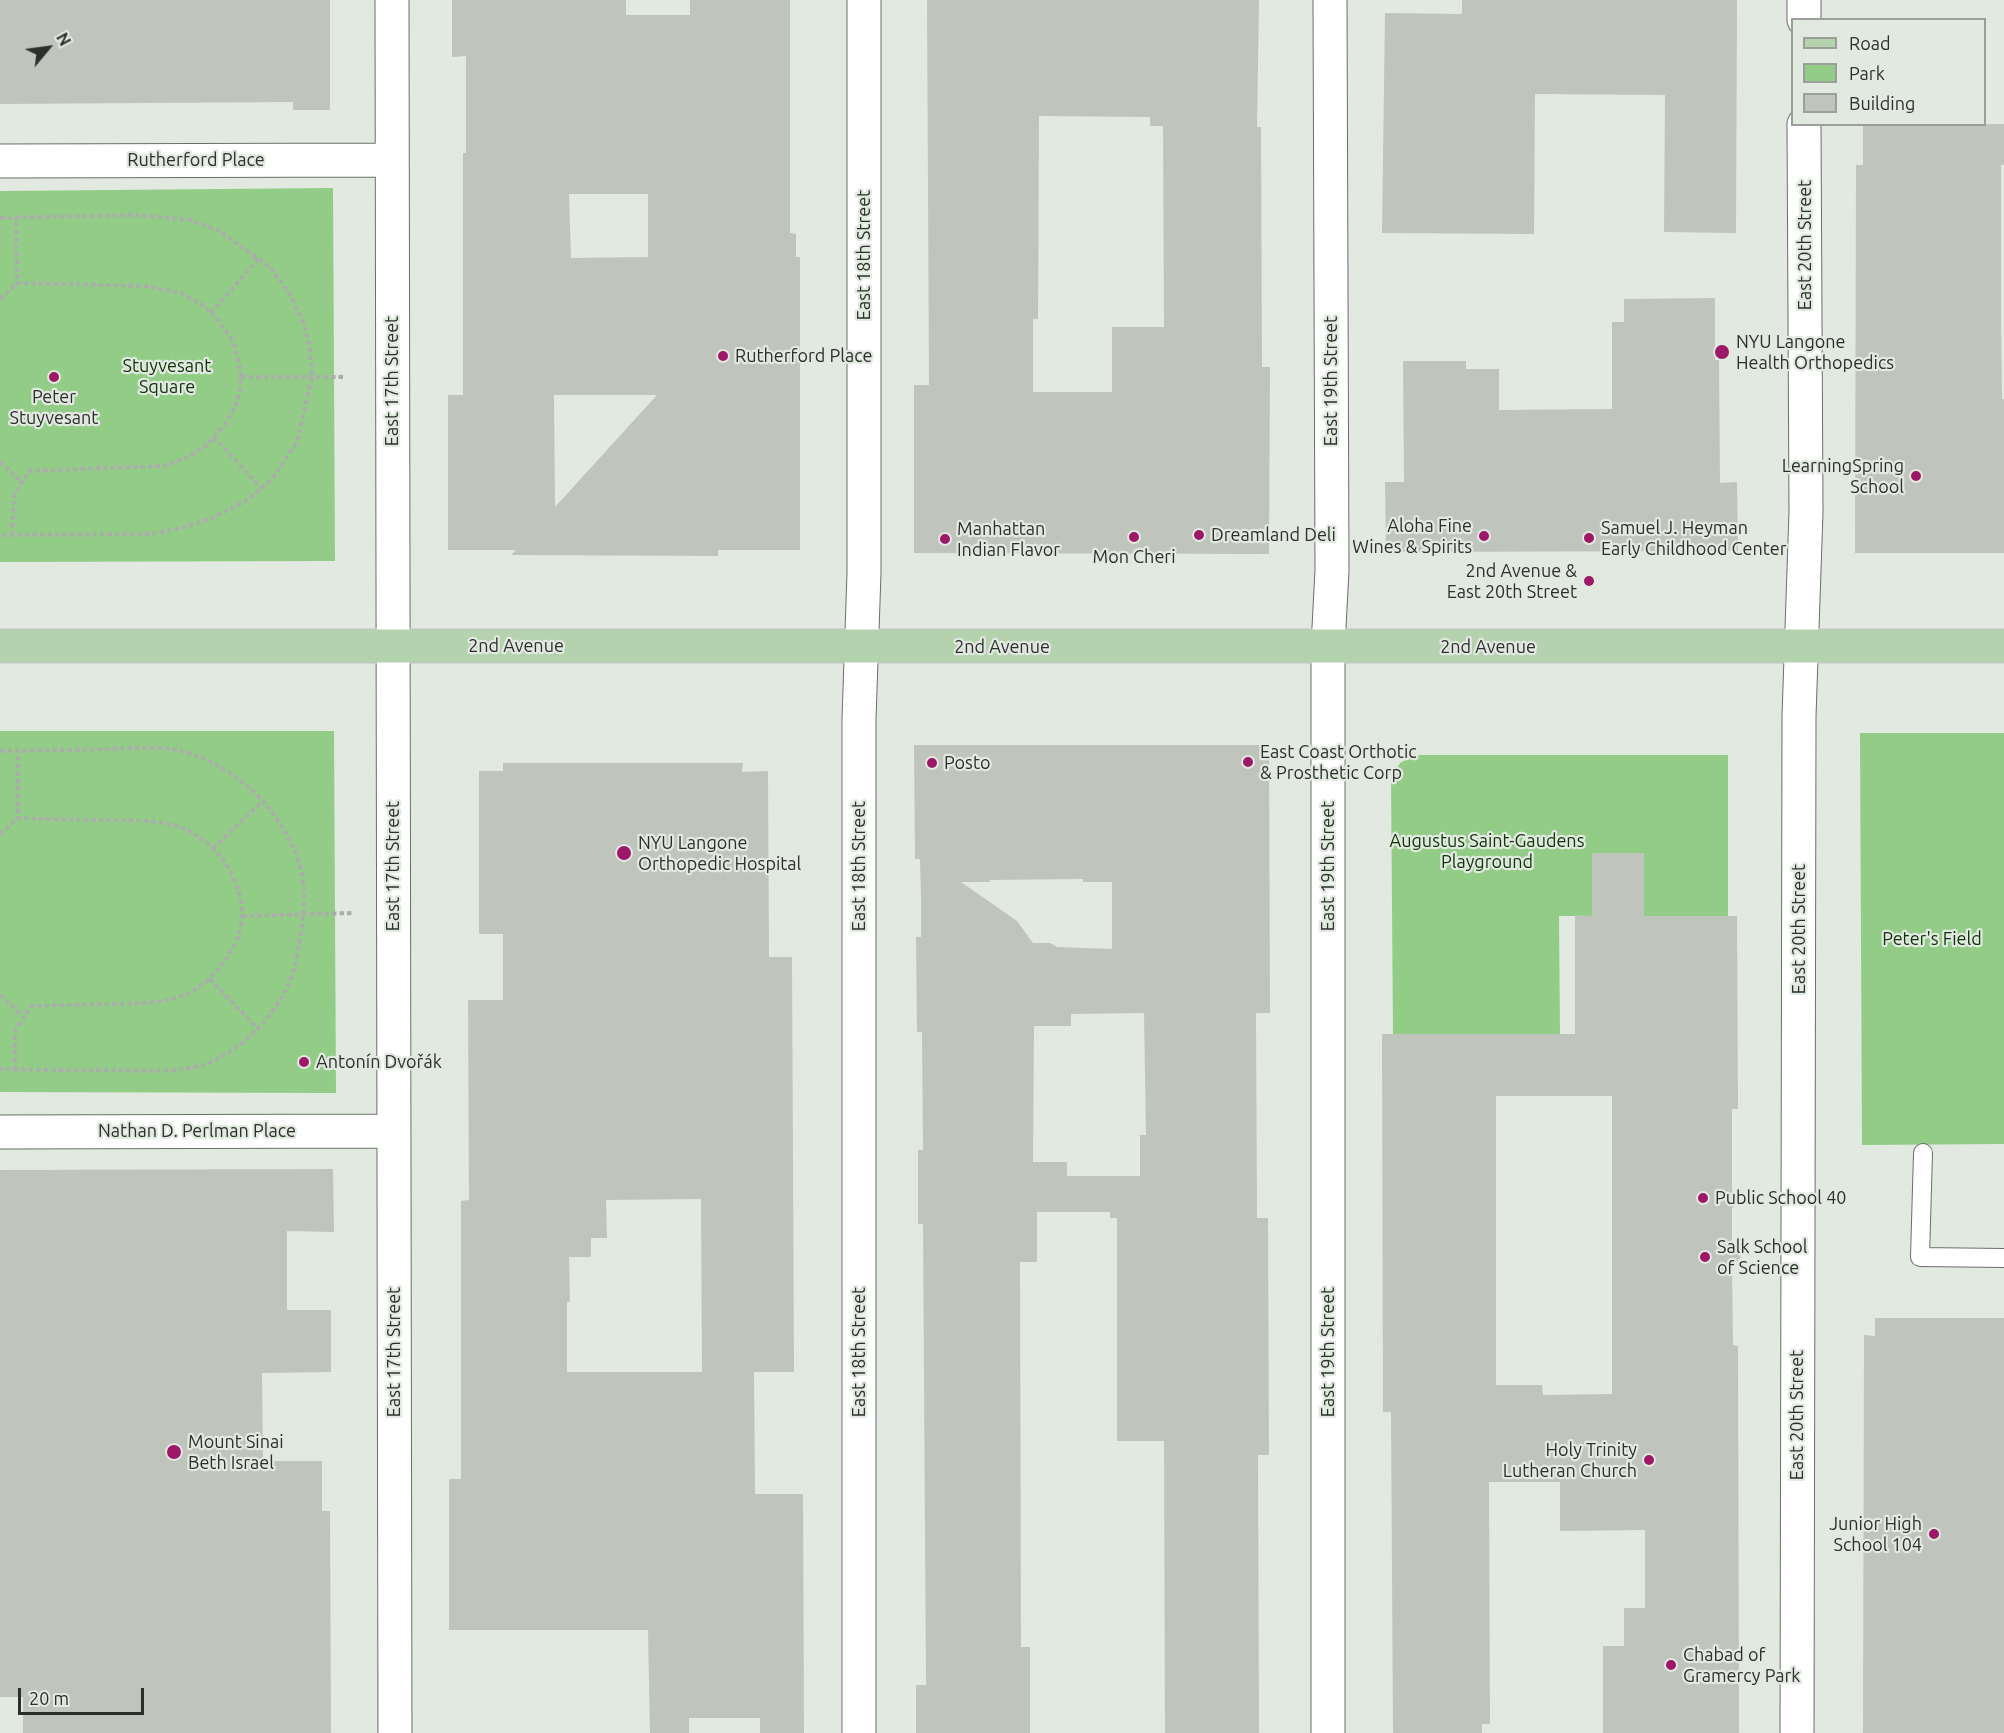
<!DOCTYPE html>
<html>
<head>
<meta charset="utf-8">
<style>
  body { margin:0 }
  #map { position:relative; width:2004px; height:1733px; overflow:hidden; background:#e2e9e1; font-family:Ubuntu,sans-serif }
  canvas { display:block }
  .legend { position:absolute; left:1791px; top:18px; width:195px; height:108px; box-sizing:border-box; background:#e2e9e1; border:2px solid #9a9f99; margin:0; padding:8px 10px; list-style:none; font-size:18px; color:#2d2f2c }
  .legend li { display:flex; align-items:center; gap:12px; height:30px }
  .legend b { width:30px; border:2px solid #9a9f99 }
  .north { position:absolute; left:18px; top:18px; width:60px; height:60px; -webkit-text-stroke:4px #e2e9e1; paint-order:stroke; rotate:61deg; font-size:16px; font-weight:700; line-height:24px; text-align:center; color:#2d2f2c }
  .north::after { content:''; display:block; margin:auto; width:21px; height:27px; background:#2d2f2c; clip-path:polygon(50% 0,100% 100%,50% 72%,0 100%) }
  .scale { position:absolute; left:18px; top:1688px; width:126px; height:27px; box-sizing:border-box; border:3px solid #2d2f2c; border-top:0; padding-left:8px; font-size:18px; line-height:21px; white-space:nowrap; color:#2d2f2c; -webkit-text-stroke:4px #e2e9e1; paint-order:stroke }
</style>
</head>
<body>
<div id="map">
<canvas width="2004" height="1733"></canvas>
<ul class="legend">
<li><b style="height:8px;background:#b3d2ad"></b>Road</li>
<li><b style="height:16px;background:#92cc87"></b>Park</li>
<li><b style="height:16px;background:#bfc5bd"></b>Building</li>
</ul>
<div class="north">N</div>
<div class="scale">20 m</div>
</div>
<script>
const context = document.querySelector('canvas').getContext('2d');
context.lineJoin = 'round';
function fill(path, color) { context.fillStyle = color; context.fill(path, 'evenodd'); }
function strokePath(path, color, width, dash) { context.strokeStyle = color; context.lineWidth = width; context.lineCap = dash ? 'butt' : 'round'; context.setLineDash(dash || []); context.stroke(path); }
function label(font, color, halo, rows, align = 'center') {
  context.font = font + ' Ubuntu,sans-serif'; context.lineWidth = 4.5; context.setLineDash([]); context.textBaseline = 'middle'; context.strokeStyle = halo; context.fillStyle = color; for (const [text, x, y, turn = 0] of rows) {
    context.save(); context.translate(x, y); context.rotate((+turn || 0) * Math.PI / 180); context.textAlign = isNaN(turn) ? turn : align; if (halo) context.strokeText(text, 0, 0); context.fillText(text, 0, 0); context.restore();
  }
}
fill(new Path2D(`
  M333,188L335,561L0,562V191Z
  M0,731H334L336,1093L0,1092Z
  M1860,733H2004V1144L1862,1145Z
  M1415,755H1728V916H1559L1560,1034H1393L1391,779L1400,763Z`), '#92cc87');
fill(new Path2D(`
  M0,0H330V110H293V102L0,104Z
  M452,0H626V15H690V0H790V233L796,234V257H800V550H718V556L511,555L516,550H448V395H463V153H466V56L452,57ZM569,194H648V257L571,258ZM554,395H657L555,507Z
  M927,0H1259L1257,127H1261L1262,367H1270L1269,554L914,553V385H929ZM1039,116L1150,117V126H1163L1164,327H1112V392H1033V319H1038Z
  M1462,0H1737L1736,233L1664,232L1665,95L1535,94L1534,234L1382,233L1385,13L1462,14Z
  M1863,124H2004V165H2001V318L2002,399H2004V553H1855L1856,165H1863Z
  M1715,298V360H1719L1720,483L1737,482L1738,551L1386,552L1385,482H1404L1403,361H1466V369H1499V410L1612,409V322H1624V299Z
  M914,745H1269L1270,1013H1256L1257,1218H1268L1269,1455H1258L1259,1733H1165L1164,1441H1117V1218H1110V1212H1037V1262H1020L1021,1647H1030V1733H916V1685H926L923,1224H918V1150H923L922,1032H917L916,937H921V897L920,859H915ZM1083,879V882H1112V949L1057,947L1050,943H1033L1017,921L961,882H991L989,880ZM1144,1013L1146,1135H1140V1176H1067V1162H1033L1034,1026H1071V1014Z
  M503,763H743L742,772L768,771L769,957H792L794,1372H754L755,1494H803L804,1733H760V1718H689V1733H650L648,1630H449V1479H461V1201L469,1200L468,1000H503V934H479V771H503ZM701,1199L702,1372H567V1302H570L569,1257H591V1238H607L606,1200Z
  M1592,853H1644V916H1737L1738,1109H1732V1191L1741,1199L1732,1208V1248L1741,1257L1732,1266L1733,1345L1738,1346L1739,1733H1603V1646H1624V1608H1645V1530L1560,1531V1482H1489L1490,1724H1482V1733H1393L1391,1412H1383L1382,1034H1575V915L1592,916ZM1496,1096H1612V1394L1543,1395L1542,1385H1496Z
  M333,1169L334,1232L287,1231V1310H331V1372L262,1373L263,1461H322V1511H330L331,1733H23V1697H0V1170Z
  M1875,1318H2004V1733H1863L1864,1335L1875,1336Z`), '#bfc5bd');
const service = new Path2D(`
  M1923,1153L1920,1257L2004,1258`);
const minor = new Path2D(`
  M392,0L395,1733
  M1804,0V20
  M0,161L392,160
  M0,1132L394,1131
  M859,1733V719L864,573V0
  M1328,1733V647L1332,570L1330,0
  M1797,1733L1799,716L1806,512L1804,124`);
const primary = new Path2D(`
  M0,646H2004`);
strokePath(service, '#6a7069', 20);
strokePath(minor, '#6a7069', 35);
strokePath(primary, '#c4c5c4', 35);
strokePath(new Path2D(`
  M0,218L136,215L190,220L218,230L270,267L288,291L302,319L310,347L312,377L297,442L273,478L246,501L212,518L181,528L151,534L0,535
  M0,299L17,283
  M211,313L259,258
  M241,377H346
  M214,437L261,488
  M0,462L22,482
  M12,535L14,495L29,471L164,466L187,458L208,444L224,425L235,408L240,391L241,372L233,342L220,322L203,305L181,293L147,286L17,283L16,217
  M0,751C38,750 76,750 113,749C135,748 160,746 181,751C192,753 205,759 215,764C252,784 283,818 297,857C307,884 305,910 300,938C298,948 297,959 294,969C283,1006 251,1042 216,1060C185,1075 143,1070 109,1070C73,1070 36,1070 0,1069
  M0,834L18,818
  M213,848L263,801
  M242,916L352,913
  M210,979L257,1028
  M0,995L23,1017
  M15,1070V1030L31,1006C58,1005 85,1005 113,1004C138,1003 165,1004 188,993C205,985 217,972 228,956C240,938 245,919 240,897C232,866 214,843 185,829C162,819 133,821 109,820C78,820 48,819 18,818V751`), '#a9afa8', 4, [4.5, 3]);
strokePath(service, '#fff', 18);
strokePath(minor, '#fff', 33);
strokePath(primary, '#b3d2ad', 33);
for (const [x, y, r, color] of [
  [1722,352,8,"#9e1868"],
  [723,356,6,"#9e1868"],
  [54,377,6,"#9e1868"],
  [1916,476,6,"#9e1868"],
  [1199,535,6,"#9e1868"],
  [1484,536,6,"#9e1868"],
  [1134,537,6,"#9e1868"],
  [1589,538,6,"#9e1868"],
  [945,539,6,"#9e1868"],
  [1589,581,6,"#9e1868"],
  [1248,762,6,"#9e1868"],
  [932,763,6,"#9e1868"],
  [624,853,8,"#9e1868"],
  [304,1062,6,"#9e1868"],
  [1703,1198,6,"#9e1868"],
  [1705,1257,6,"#9e1868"],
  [174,1452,8,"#9e1868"],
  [1649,1460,6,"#9e1868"],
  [1934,1534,6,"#9e1868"],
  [1671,1665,6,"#9e1868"]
]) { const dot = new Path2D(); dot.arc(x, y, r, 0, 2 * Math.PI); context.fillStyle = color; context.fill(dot); strokePath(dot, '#e2e9e1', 2); }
label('18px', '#2d2f2c', '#e2e9e1', [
  ["Rutherford Place",196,160],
  ["East 20th Street",1805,245,-90],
  ["East 18th Street",864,255,-90],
  ["East 17th Street",392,381,-90],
  ["East 19th Street",1331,381,-90],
  ["2nd Avenue",516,646],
  ["2nd Avenue",1002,647],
  ["2nd Avenue",1488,647],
  ["East 17th Street",393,866,-90],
  ["East 18th Street",859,866,-90],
  ["East 19th Street",1328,866,-90],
  ["East 20th Street",1799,929,-90],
  ["Nathan D. Perlman Place",197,1131],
  ["East 17th Street",394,1352,-90],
  ["East 18th Street",859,1352,-90],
  ["East 19th Street",1328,1352,-90],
  ["East 20th Street",1797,1415,-90]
]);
label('18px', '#2d2f2c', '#e2e9e1', [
  ["NYU Langone",1736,342],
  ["Health Orthopedics",1736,363],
  ["Rutherford Place",735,356],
  ["Peter",54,397,"center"],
  ["Stuyvesant",54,418,"center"],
  ["LearningSpring",1904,466,"right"],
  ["School",1904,487,"right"],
  ["Aloha Fine",1472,526,"right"],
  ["Wines & Spirits",1472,547,"right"],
  ["Samuel J. Heyman",1601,528],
  ["Early Childhood Center",1601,549],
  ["Manhattan",957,529],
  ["Indian Flavor",957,550],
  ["Dreamland Deli",1211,535],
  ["Mon Cheri",1134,557,"center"],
  ["2nd Avenue &",1577,571,"right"],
  ["East 20th Street",1577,592,"right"],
  ["East Coast Orthotic",1260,752],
  ["& Prosthetic Corp",1260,773],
  ["Posto",944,763],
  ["NYU Langone",638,843],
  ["Orthopedic Hospital",638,864],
  ["Antonín Dvořák",316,1062],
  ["Public School 40",1715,1198],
  ["Salk School",1717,1247],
  ["of Science",1717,1268],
  ["Mount Sinai",188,1442],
  ["Beth Israel",188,1463],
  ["Holy Trinity",1637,1450,"right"],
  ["Lutheran Church",1637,1471,"right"],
  ["Junior High",1922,1524,"right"],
  ["School 104",1922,1545,"right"],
  ["Chabad of",1683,1655],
  ["Gramercy Park",1683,1676]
], 'left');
label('18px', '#0d3505', '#e2e9e1', [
  ["Stuyvesant",167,366],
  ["Square",167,387],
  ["Augustus Saint-Gaudens",1487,841],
  ["Playground",1487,862],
  ["Peter's Field",1932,939]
]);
</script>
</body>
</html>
